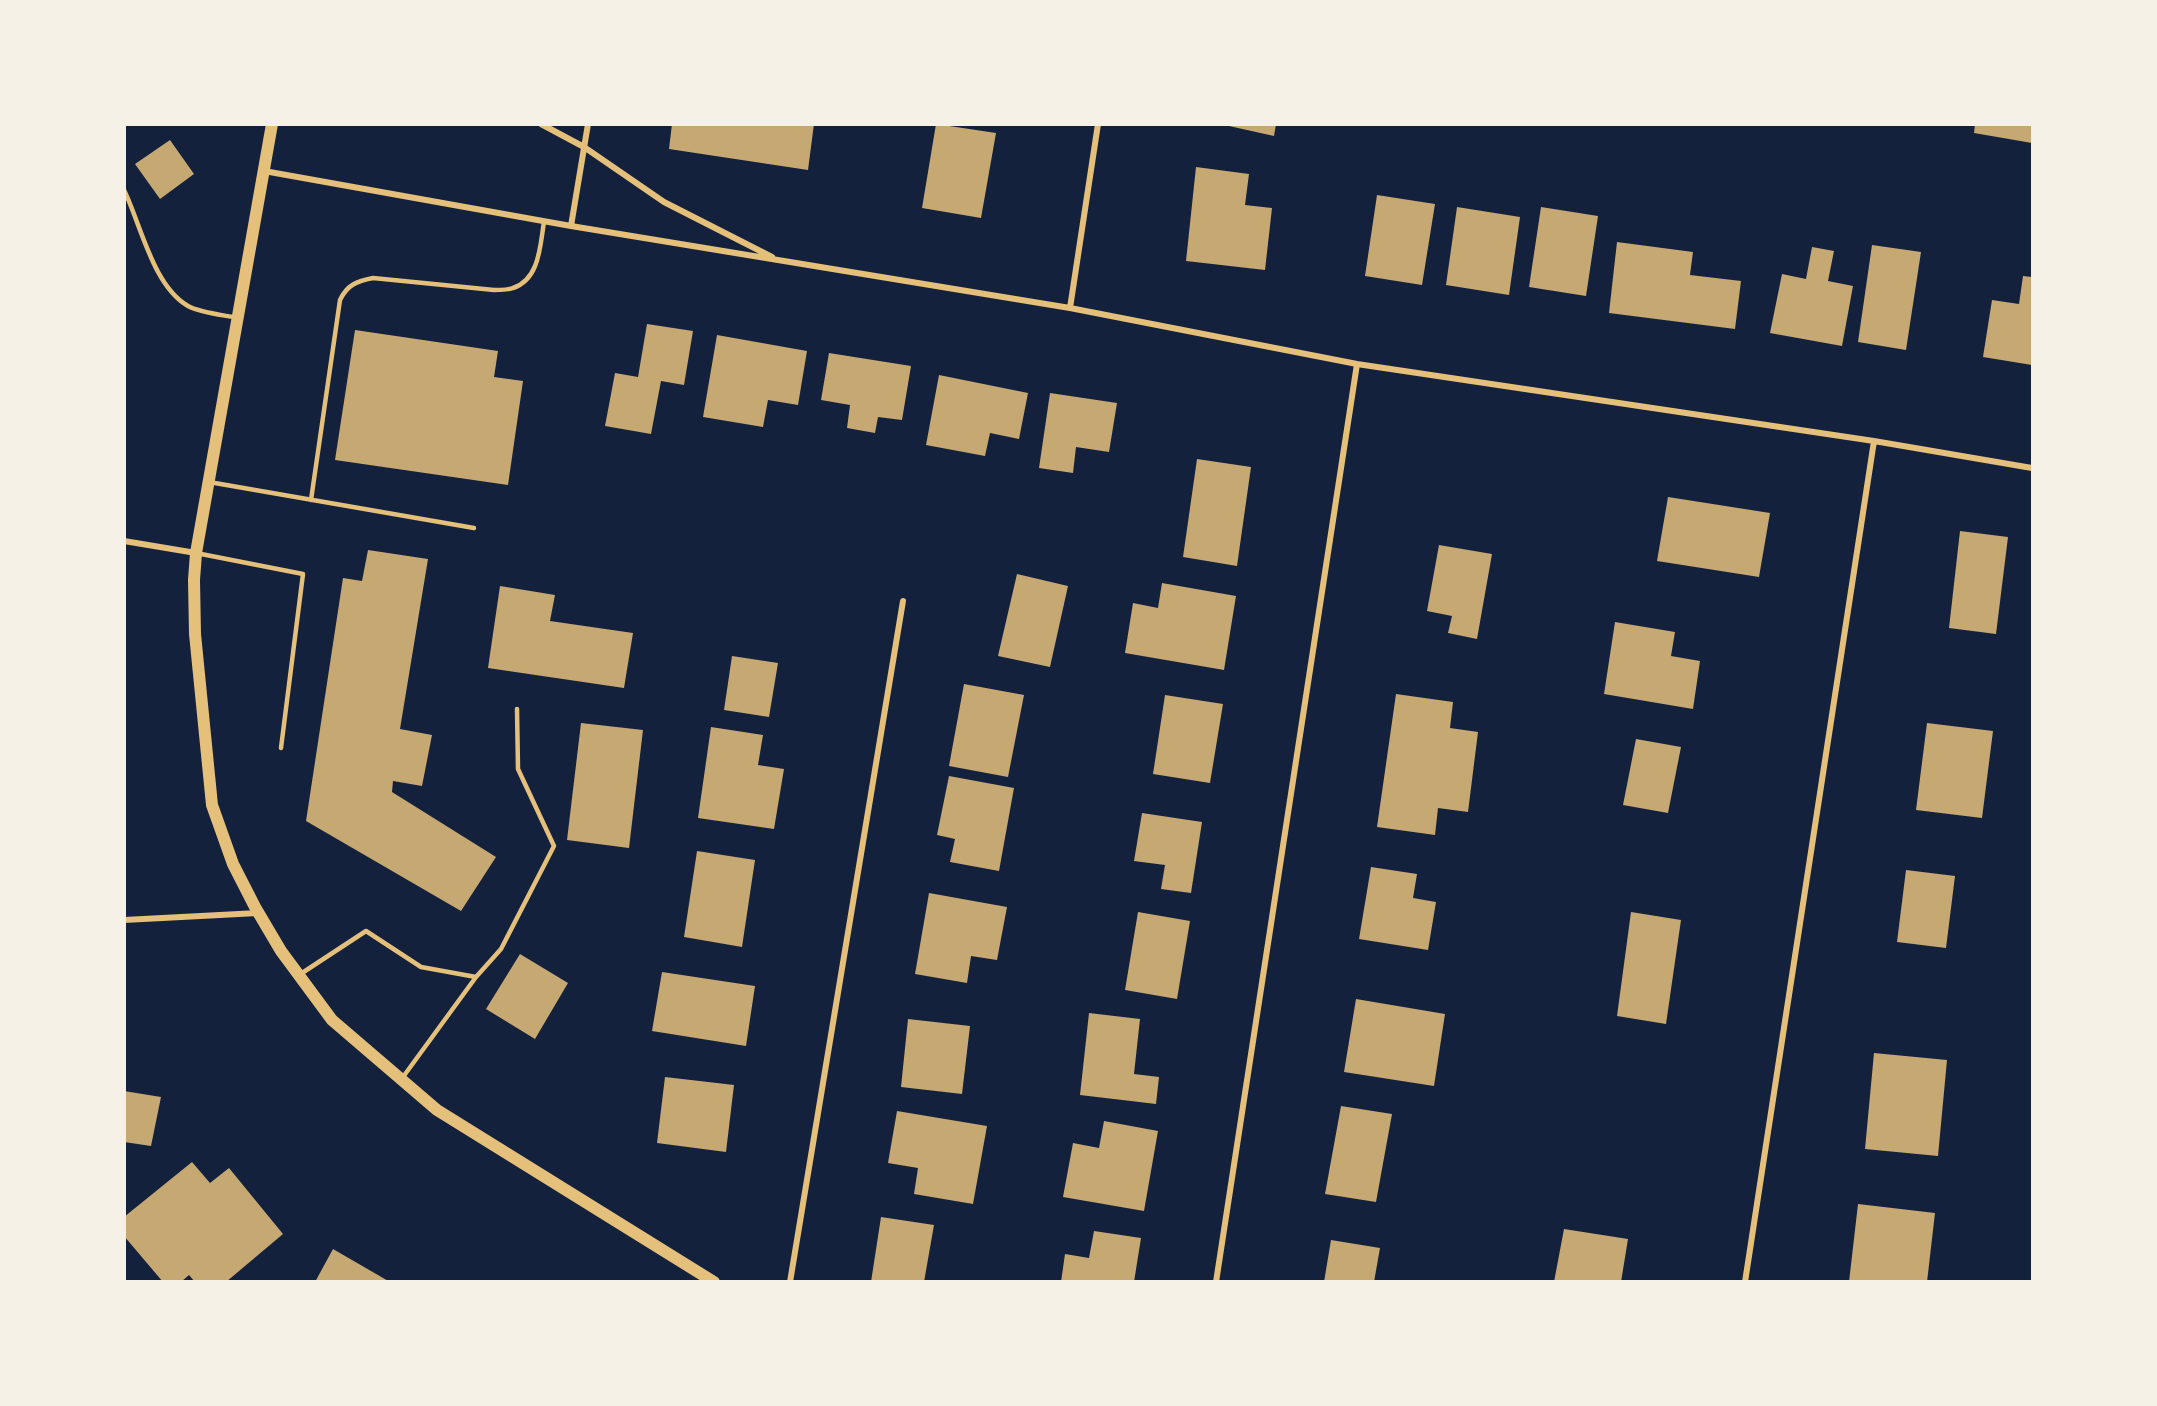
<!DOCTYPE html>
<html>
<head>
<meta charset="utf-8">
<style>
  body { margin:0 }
  #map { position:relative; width:2157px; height:1406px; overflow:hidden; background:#14213d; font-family:Literata,serif }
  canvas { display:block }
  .frame { position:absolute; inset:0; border:126px solid #f6f1e7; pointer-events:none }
</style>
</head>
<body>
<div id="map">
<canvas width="2157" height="1406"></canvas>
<div class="frame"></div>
</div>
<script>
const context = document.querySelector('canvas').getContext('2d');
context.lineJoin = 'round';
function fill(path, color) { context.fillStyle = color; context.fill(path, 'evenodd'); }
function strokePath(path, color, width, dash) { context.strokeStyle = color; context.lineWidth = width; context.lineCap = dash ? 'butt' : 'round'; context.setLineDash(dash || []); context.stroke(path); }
fill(new Path2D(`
  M672,124H814L808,170L669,149Z
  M936,124L996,133L981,218L922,208Z
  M1220,124H1276L1274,136Z
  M1975,124H2032V143L1974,133Z
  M170,140L194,174L160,199L135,164Z
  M1196,167L1249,174L1245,205L1272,208L1265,270L1186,261Z
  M1377,195L1435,204L1422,285L1365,276Z
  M1457,207L1520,217L1509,295L1446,285Z
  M1541,207L1598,216L1586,296L1529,287Z
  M1617,242L1693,252L1690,275L1741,281L1735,329L1609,313Z
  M1872,245L1921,252L1906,350L1858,342Z
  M1812,247L1834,251L1828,281L1853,286L1842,346L1770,333L1782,274L1806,279Z
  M2023,276L2032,277V365L1983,357L1992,300L2019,304Z
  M647,324L693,331L684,385L661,381L651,434L605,426L615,373L638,377Z
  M355,330L498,351L494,377L523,381L508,485L335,460Z
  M717,335L807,351L798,405L768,400L763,427L703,417Z
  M829,353L911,366L902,420L878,417L875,433L847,428L850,405L821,400Z
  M939,375L1028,393L1019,439L990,433L985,456L926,445Z
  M1050,393L1117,403L1109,452L1076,447L1073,473L1039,468Z
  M1197,459L1251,467L1237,566L1183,557Z
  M1668,497L1770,513L1759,577L1657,561Z
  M1960,531L2008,537L1996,634L1949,628Z
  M1439,545L1492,554L1477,639L1448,633L1452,616L1427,611Z
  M368,550L428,559L400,729L432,735L422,786L393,781L392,792L496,857L461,911L306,821L343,578L362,581Z
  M1017,574L1068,586L1050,667L998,656Z
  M1162,583L1236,596L1224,670L1125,653L1133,603L1158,608Z
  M500,586L555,595L550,621L633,633L624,688L488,668Z
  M1615,622L1675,632L1671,656L1700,661L1693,709L1604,694Z
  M732,656L778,663L769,717L724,710Z
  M964,684L1024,695L1008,777L949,766Z
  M1396,694L1453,702L1450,728L1478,732L1468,812L1438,808L1435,835L1377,827Z
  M1165,695L1223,704L1210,783L1153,774Z
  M581,723L643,730L629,848L567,840Z
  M1927,723L1993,731L1982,818L1916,810Z
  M711,727L763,735L758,765L784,769L774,829L698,818Z
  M1636,739L1681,747L1668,813L1623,805Z
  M949,776L1014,788L999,871L950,862L955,839L937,835Z
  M1142,813L1202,822L1191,893L1161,889L1165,865L1134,861Z
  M697,851L755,860L742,947L684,937Z
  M1371,867L1417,874L1413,898L1436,902L1428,950L1359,939Z
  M1906,870L1955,876L1946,948L1897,942Z
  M929,893L1007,907L997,960L971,956L967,983L915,974Z
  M1138,912L1190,921L1177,999L1125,990Z
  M1631,912L1681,920L1666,1024L1617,1016Z
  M520,954L568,983L535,1039L486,1009Z
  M662,972L755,986L746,1046L652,1031Z
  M1356,999L1445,1014L1434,1086L1344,1072Z
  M1089,1013L1140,1019L1134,1074L1159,1077L1156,1104L1080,1095Z
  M908,1019L970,1026L962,1094L901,1087Z
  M1874,1053L1947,1060L1938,1156L1865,1149Z
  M665,1077L734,1085L726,1152L657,1143Z
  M124,1091L161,1097L151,1146L124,1142Z
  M1341,1106L1392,1114L1376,1202L1325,1194Z
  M897,1111L987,1126L973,1204L914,1194L918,1168L888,1163Z
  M1104,1121L1158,1131L1144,1211L1063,1197L1073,1143L1099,1148Z
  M192,1162L210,1183L229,1168L283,1234L226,1282H195L189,1275L181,1282H163L124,1236V1217Z
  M1858,1204L1935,1213L1927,1282H1849Z
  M881,1217L934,1225L924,1282H871Z
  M1564,1229L1628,1239L1621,1282H1554Z
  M1094,1231L1141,1238L1134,1282H1061L1065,1254L1089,1258Z
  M1331,1240L1380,1248L1374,1282H1324Z
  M333,1249L390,1282H315Z`), '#c6a872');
strokePath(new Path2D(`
  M124,190C141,225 153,286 188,306C200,313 224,315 238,318
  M209,482L474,528
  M311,500L340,300C347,285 357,281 373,278L494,290C500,290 508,290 513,288C540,279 540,245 544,222
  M196,553L303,574L281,748
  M299,975L366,931L421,967L476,977L501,949L554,846L518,769L517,709
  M403,1077L476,977`), '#e5c07b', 4.5);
strokePath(new Path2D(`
  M541,124L584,147L664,202L772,257
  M264,171L571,226L1070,308L1357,364L1874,441L2032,468
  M571,226L588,124
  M1070,308L1098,124
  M124,541L196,553
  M124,920L258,913
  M790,1282L903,601
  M1216,1282L1357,364
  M1745,1282L1874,441`), '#e5c07b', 6);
strokePath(new Path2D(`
  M272,124L196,553L194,580L195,634L212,805L233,864L255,907L281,951L332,1020L437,1110L714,1282`), '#e5c07b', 12);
</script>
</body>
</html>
